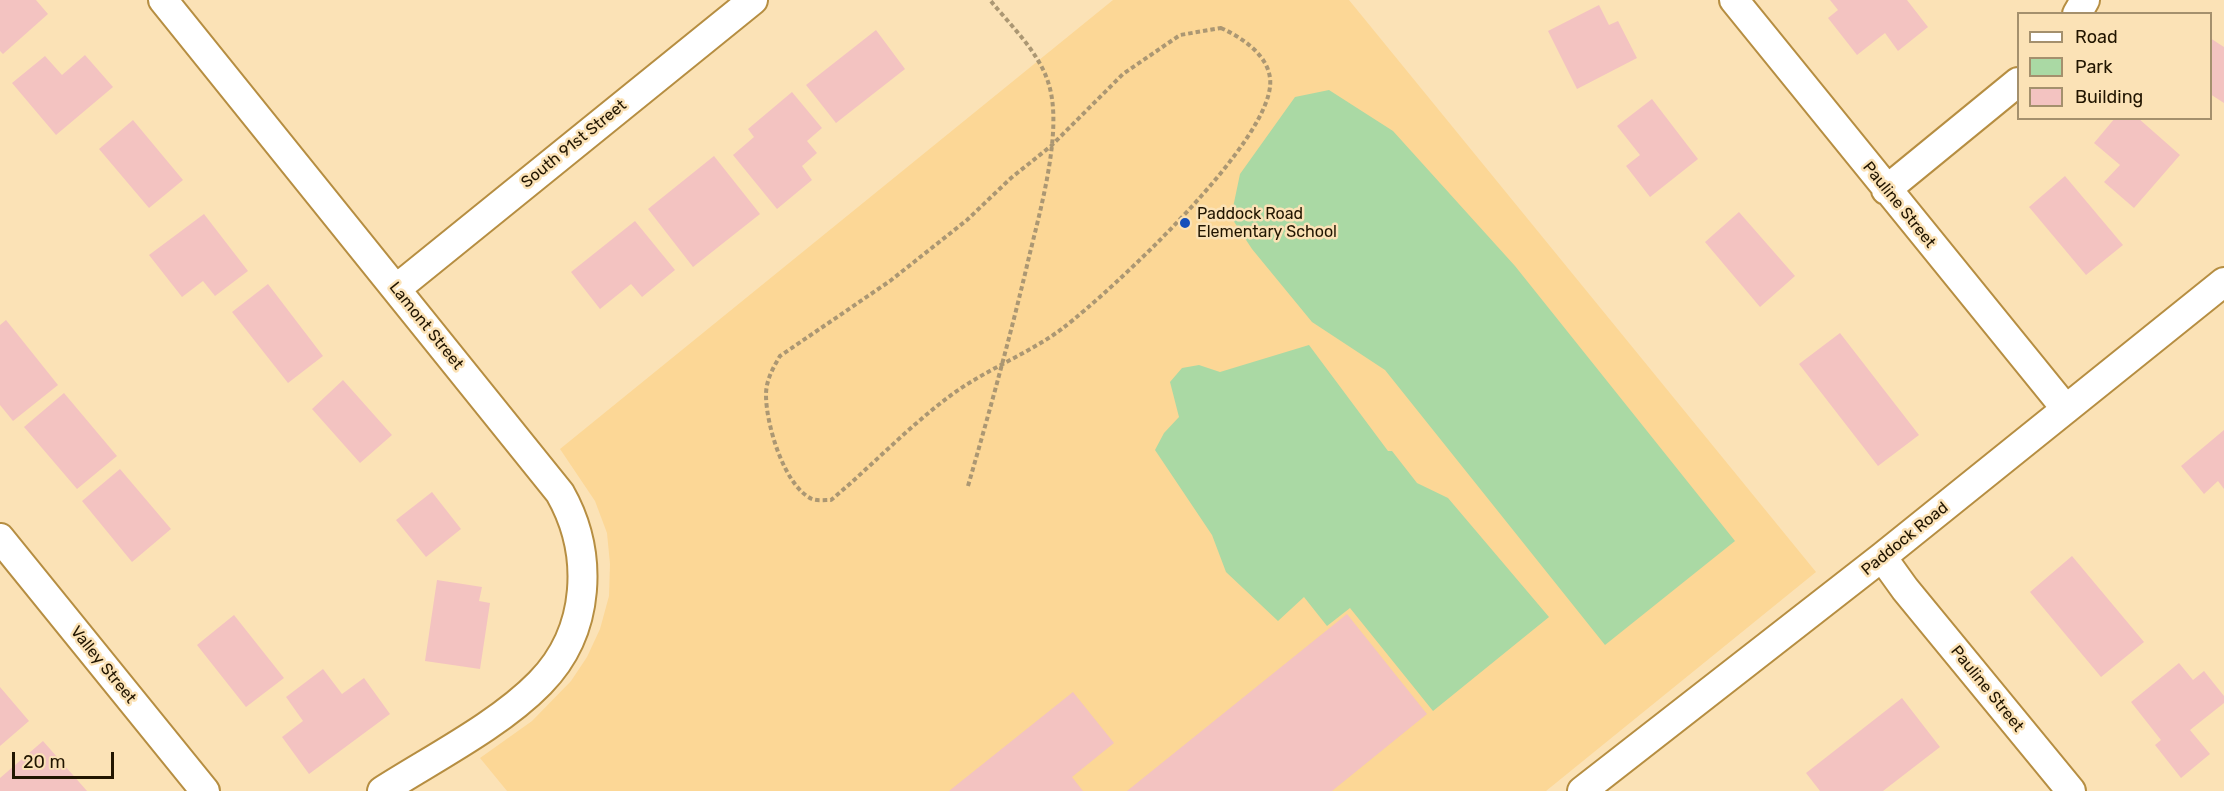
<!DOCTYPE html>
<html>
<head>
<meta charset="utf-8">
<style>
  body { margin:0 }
  #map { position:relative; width:2224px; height:791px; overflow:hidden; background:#fbe2b6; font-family:Rubik,sans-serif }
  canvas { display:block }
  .legend { position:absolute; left:2017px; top:12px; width:195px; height:108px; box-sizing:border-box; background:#fbe2b6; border:2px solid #a4906d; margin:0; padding:8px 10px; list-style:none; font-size:18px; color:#211500 }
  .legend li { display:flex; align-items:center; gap:12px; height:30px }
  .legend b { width:30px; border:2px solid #a4906d }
  .scale { position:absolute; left:12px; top:752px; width:102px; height:27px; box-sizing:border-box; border:3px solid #211500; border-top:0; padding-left:8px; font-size:18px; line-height:21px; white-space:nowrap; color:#211500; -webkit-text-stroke:4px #fbe2b6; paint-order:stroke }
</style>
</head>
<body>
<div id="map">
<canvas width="2224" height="791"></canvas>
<ul class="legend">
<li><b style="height:8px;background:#fff"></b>Road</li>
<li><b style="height:16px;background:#aad9a4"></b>Park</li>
<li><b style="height:16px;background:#f3c3c1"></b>Building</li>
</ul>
<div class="scale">20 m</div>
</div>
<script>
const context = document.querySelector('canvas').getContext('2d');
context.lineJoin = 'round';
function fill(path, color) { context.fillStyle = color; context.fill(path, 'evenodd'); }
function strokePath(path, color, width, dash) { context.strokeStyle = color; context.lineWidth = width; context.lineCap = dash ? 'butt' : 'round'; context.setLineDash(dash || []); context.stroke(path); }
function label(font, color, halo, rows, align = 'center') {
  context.font = font + ' Rubik,sans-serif'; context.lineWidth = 5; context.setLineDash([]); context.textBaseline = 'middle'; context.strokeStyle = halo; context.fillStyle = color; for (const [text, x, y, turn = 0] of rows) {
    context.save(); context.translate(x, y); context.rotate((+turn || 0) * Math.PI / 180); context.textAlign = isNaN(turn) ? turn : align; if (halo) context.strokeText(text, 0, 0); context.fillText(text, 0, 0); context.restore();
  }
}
fill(new Path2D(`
  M1113,0H1349L1816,572L1546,791H507L480,758L532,721L571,681L587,657L600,629L609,596L610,564L607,533L595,501L560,449Z`), '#fcd796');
fill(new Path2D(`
  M1329,90L1393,131L1515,266L1735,541L1605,645L1385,370L1312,322L1252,249L1231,217L1240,174L1295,97Z
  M1309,345L1388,451H1392L1417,483L1448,498L1549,617L1433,711L1350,608L1327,626L1304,597L1278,621L1226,572L1212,535L1155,450L1164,433L1179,417L1170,382L1182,368L1199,365L1220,372Z`), '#aad9a4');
fill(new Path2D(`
  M0,0H36L48,14L3,54L0,51Z
  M1830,0H1907L1928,27L1898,51L1885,33L1857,55L1828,18L1838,10Z
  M1599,5L1609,25L1618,21L1637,58L1577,89L1548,31Z
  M876,30L905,69L836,123L806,85Z
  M2210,38L2224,47V103L2210,94Z
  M85,55L113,87L56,135L12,83L45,56L62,75Z
  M792,92L822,128L807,141L817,153L802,166L812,180L777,209L733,155L754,137L748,129Z
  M1652,99L1698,159L1650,197L1626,166L1640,155L1617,126Z
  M2115,118H2138L2180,155L2134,208L2104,182L2120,165L2094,143Z
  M133,120L183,180L149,208L99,149Z
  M714,156L760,214L693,267L648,209Z
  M2065,176L2123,245L2086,275L2029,207Z
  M1739,212L1795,276L1760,307L1705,242Z
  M204,214L248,271L215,296L203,281L182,297L149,255Z
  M635,221L675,270L642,297L631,284L600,309L571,272Z
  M268,284L323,356L288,383L232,312Z
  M6,320L58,385L13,421L0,405V325Z
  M1840,333L1919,435L1878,466L1799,364Z
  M343,380L392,435L360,463L312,409Z
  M64,393L117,456L77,489L24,427Z
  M2224,430V489L2218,481L2204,494L2181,466Z
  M120,469L171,529L132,562L82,501Z
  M432,492L461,529L426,557L396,520Z
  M2072,556L2144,642L2101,677L2030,592Z
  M437,580L482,587L479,601L490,603L480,669L425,661Z
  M1347,614L1427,714L1332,791H1127Z
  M234,615L284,678L246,707L197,645Z
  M2179,663L2193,680L2204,671L2224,696V703L2190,730L2210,754L2181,778L2155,745L2161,740L2131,702Z
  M323,669L342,694L364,678L390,714L309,774L282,737L303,721L286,697Z
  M0,687L29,721L0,746Z
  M1073,692L1114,743L1072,777L1083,791H949Z
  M1902,698L1940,747L1883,791H1820L1806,773Z
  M43,741L87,791H0V778Z`), '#f3c3c1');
const street = new Path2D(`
  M163,0L560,493C594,553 591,631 540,683C499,725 432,759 382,791
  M1734,0L2066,409
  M2077,14L2085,0
  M1886,190L2018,82
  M396,289L753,0
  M0,538L205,791
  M1882,557L1905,589L2071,791
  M1582,791L1882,557L2224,282`);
strokePath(street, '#b68e42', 32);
strokePath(new Path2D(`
  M1221,28C1241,37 1267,54 1270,78C1278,137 1110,292 1063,328C1030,353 989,368 954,393C910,425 873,465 831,500C825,500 817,501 812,499C784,486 766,424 766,395C766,380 773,368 780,356L890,281L967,220L1011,178L1051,146L1123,74L1180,35Z
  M968,486C990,410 1011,334 1029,257C1040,211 1063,131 1049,85C1040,53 1011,26 990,0`), '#ab9773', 4, [4.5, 3]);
strokePath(street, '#fff', 28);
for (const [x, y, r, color] of [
  [1185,223,6,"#154fbb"]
]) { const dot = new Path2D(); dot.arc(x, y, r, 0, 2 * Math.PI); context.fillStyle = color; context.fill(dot); strokePath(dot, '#fbe2b6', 2); }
label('16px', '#211500', '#fbe2b6', [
  ["South 91st Street",574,144,-39],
  ["Pauline Street",1899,205,51],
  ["Lamont Street",426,326,51],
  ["Paddock Road",1905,539,-39],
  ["Valley Street",103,665,51],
  ["Pauline Street",1987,689,51]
]);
label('16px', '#211500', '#fbe2b6', [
  ["Paddock Road",1197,214],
  ["Elementary School",1197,232]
], 'left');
</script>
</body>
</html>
